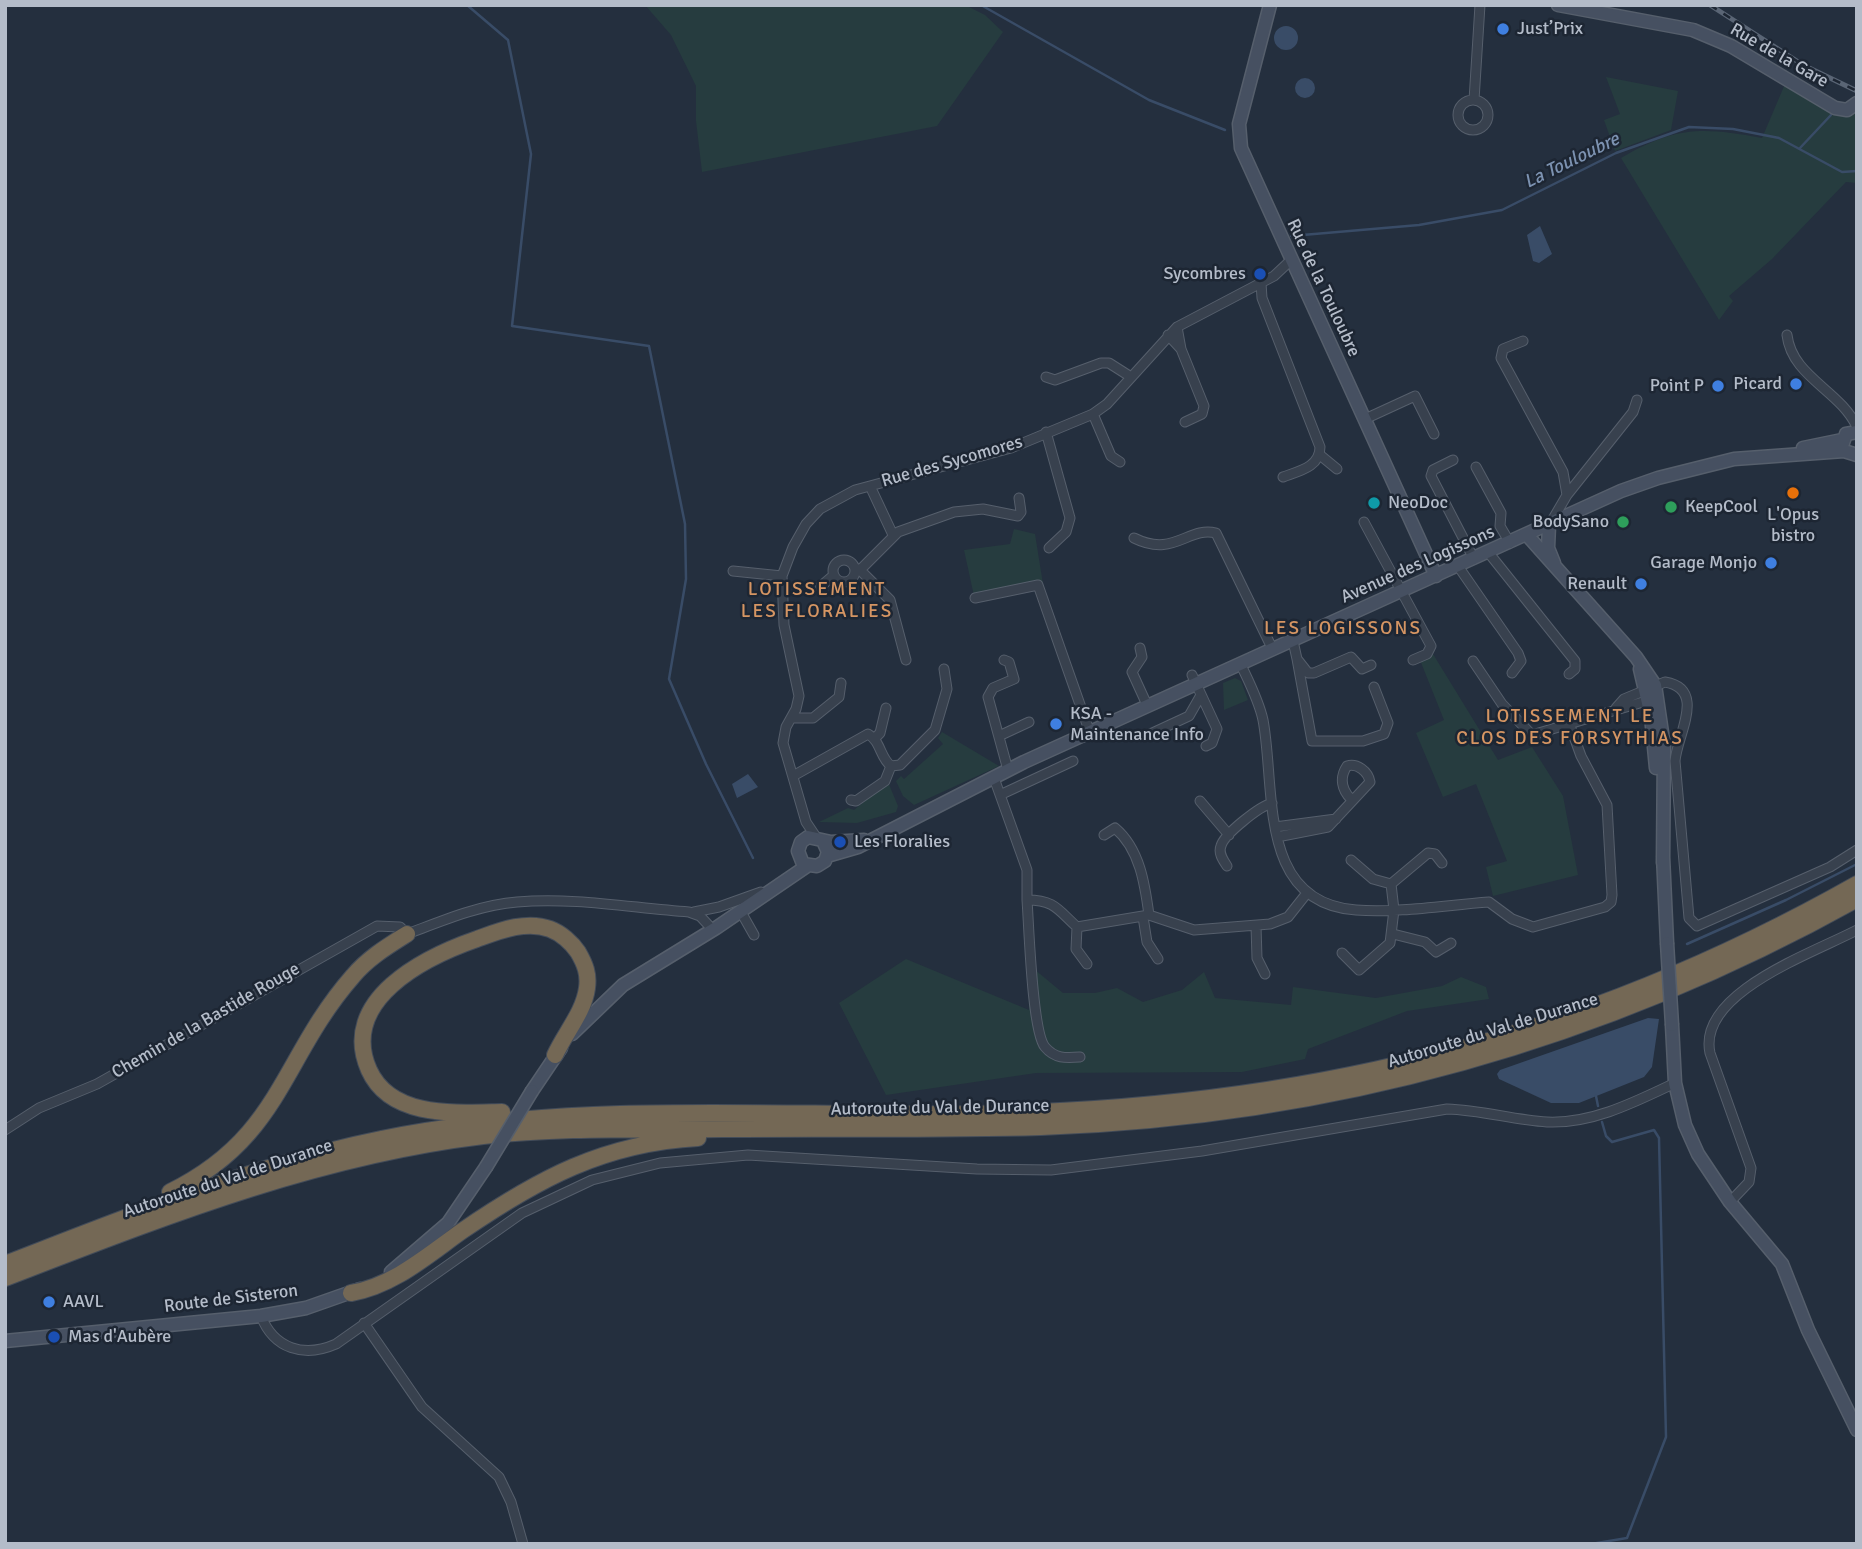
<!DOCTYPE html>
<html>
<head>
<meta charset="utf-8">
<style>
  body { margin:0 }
  #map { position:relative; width:1862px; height:1549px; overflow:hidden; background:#242f3e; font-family:Signika,sans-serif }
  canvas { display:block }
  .frame { position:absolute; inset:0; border:7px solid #b4bcc9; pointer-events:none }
</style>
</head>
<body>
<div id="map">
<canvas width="1862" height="1549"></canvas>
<div class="frame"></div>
</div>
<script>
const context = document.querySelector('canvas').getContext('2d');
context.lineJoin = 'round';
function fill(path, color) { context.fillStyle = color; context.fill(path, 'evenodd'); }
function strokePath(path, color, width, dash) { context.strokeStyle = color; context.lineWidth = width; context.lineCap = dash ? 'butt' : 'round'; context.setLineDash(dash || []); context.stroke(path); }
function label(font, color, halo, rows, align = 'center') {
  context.font = font + ' Signika,sans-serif'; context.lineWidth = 5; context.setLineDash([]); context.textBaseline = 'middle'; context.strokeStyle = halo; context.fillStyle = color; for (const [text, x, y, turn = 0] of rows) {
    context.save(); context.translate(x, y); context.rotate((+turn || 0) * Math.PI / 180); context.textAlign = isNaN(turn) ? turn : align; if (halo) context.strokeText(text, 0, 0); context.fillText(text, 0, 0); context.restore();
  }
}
fill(new Path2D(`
  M645,5H965L985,15L1003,32L937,126L702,172L696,121V86L671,35Z
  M1606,77L1678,91L1671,130L1615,151L1604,120L1620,114Z
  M1785,84L1843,115L1857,113V183L1846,182L1772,259L1729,296L1733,301L1719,320L1621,158C1676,126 1702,127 1762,138Z
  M1014,529L1035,534L1043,584L974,596L964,550L1010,544Z
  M1433,654L1498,760L1532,747L1563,796L1578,875L1493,896L1486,867L1507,861L1476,784L1443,797L1416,733L1444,720L1420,660Z
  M1235,678L1241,681L1248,700L1224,710L1223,683Z
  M942,732L999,766L914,805L903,796L896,781L901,776L904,779L943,744L938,738Z
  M888,782L898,806L896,812L857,823L819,822L848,808L854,810Z
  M906,959L1029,1010L1028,964L1063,993H1095L1117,988L1143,1002L1182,990L1204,972L1215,998L1291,1005L1293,987L1376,998L1442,986L1461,977L1486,987L1489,999L1407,1011L1308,1049L1305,1059L1242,1072L1036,1073L886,1095L839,1003Z`), '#263c3f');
fill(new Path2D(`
  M1274 38a12 12 0 1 1 24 0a12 12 0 1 1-24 0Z
  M1295 88a10 10 0 1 1 20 0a10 10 0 1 1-20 0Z
  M1540,226L1552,254L1539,263L1533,261L1527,235Z
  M748,774L758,787L737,798L732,784Z
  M1648,1018L1659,1019L1652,1067L1644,1077L1579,1103H1551L1499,1079L1497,1074L1500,1070Z`), '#394c67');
strokePath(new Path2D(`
  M467,5L508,40L531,154L512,326L649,346L685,524L686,579L669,679L706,764L753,858
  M981,5L1149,100L1225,130
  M1800,148L1831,115
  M1291,236L1419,225L1502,210L1616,153L1689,127L1733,129L1779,138L1842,172L1857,171
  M1687,944L1786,900L1857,864
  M1596,1096L1598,1106
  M1591,1544L1627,1538L1666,1437L1659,1138L1654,1130L1612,1142L1606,1136L1602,1122`), '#394c67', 2.5);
const street = new Path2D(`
  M1474,100L1480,5
  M1458 115a15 15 0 1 1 30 0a15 15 0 1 1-30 0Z
  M1261,283L1262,298L1320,447C1320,467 1299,471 1283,477
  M1168,335L1181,349L1177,327
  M1787,335C1792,377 1840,390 1857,427
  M1523,341L1503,349L1501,358L1563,472L1567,495
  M1181,349L1204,406L1202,414L1185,422
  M1046,377L1055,380L1101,363H1109L1131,377
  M1093,414L1111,456L1120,462
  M1365,419L1415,396L1434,434
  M1046,432L1070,518L1066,532L1049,548
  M1320,455L1337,469
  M1453,460L1433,470L1431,476L1474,559
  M1476,467L1501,513L1500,526L1510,543
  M870,486L893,535
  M1364,522L1431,646L1427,654L1413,660
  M1550,524L1567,495L1633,412L1637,400
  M1134,538C1174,558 1188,526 1216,533L1273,650
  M1488,552L1575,661V669L1569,674
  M833 571a11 11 0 1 1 22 0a11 11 0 1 1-22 0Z
  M1458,566L1518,653L1521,661L1512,673
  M860,570L890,600L906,660
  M733,571L782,576
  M855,571L862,568L898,532L954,512L983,509L1018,516L1021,512L1019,498
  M820,587L834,575
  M975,598L1038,585L1090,733
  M1293,641L1297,659L1308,673H1314L1351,657L1362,669L1371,665
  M1140,648L1142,657L1132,672L1148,707
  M1297,659L1312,741H1363L1384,734L1388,723L1374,687
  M1004,660L1009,662L1014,679L993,688L988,697L1008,770
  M1473,661L1502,704L1532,735L1653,699
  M1241,665C1249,682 1259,701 1263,720C1276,789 1257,903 1356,910C1400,913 1446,905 1489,902L1512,919L1533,927L1605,907L1611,902L1612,895L1607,805L1581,756L1569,723
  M1192,675L1217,729L1212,743L1206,746
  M1616,708L1624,699L1665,682C1707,689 1677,735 1675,761L1689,918L1697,926L1830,867L1857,850
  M791,718H813L839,697L841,683
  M1148,735L1189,716L1201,695
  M999,736L1029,722
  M875,738L880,733L886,708
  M891,766L900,765L935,730L947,689L944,669
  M793,776L868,734C881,741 880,758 891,766
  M994,778L1027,870V900C1055,900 1058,910 1077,927L1149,915L1194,930L1270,924L1288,917L1307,893
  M1002,794L1073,761
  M851,800L856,801L885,781L891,766
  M1200,801L1229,835
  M1275,827L1336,819
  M1104,835L1115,828C1140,849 1145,885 1149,915
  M816,837L806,822L783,743L786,727L796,709L799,696L784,625L782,576L793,547L806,524L820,509L855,490L1011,448L1093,414L1107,404L1177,327L1274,276L1290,261
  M1277,837L1328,827L1370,782C1368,771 1357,763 1347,766C1339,778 1342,790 1351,799
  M1351,860L1373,879L1391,884
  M1227,866C1223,860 1218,853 1221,846C1224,834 1260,806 1272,803
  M1027,900C1029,926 1032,1032 1045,1047C1055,1059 1066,1058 1080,1057
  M694,912L719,907L761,892
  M741,912L754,935
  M1143,917L1147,942L1158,959
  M1256,926L1257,958L1265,974
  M1077,927L1076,949L1087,964
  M1393,934L1425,942L1436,952L1451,943
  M1342,953L1359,970L1390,943L1394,910L1391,884L1428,853L1435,854L1442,863
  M5,1130L39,1108L97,1084L377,926L400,927L407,934C442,921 479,905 517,902C574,897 632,908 689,912L700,916L713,930
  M1730,1202L1749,1182L1751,1168L1710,1053C1697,993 1813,953 1857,930
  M261,1316C274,1349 304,1358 336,1344L522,1213L592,1180L660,1163L748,1155L977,1169L1051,1170L1202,1151L1447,1109C1482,1110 1513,1120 1547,1122C1592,1124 1635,1102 1675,1083
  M364,1323L422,1407L499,1477L511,1502L523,1544`);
const secondary = new Path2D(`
  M1270,5L1239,124L1241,148L1436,576
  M1558,5L1693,30L1731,46L1835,108L1847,110L1857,103
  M1842,446L1846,434L1857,432
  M1803,448L1842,440
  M1844,451L1857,455
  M1549,525L1548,548L1554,563
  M1527,535L1636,657L1655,685L1664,746L1663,863
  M1640,669L1651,716L1656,768
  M823,841L828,852L825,861L817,866L803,864L798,851L801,842L808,837L831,842L864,840
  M827,856L858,847L1024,762L1621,491L1658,478L1734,459L1844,451
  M1663,856L1667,943
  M1672,1025L1675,1083L1685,1125L1698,1154L1730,1202L1782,1264L1808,1330L1857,1430
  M572,1034L623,985L716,928L807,866
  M532,1091L561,1048
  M391,1272L448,1223L486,1167
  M5,1341L261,1316L306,1308L360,1289`);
const highway = new Path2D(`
  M502,1112C457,1113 391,1119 369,1070C338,1000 425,957 477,939C499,931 526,920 550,929C561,933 572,943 578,952C585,964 589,974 587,988C584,1012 565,1033 555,1055
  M170,1192C282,1137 281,1058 353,976C368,958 388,946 407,934
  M5,1264C142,1211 280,1154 426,1131C607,1102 792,1117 974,1114C1295,1109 1576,1043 1857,884
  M5,1278C161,1218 316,1156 483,1136C563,1127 643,1130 723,1129C829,1128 935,1130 1041,1127C1332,1117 1602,1041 1857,899
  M351,1293C393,1286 428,1255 462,1231C538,1179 604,1143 698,1138`);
strokePath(street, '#565f6c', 11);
strokePath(secondary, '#565f6c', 15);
strokePath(highway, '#434c59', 18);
strokePath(street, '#38414e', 9);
strokePath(secondary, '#465061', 12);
strokePath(highway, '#746855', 16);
const rail = new Path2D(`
  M1710,5L1803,65L1857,91`);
strokePath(rail, '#5a6575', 5);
strokePath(rail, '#1d2633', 2.5, [8]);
const secondaryBridge = new Path2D(`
  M1667,943L1672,1025
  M486,1167L532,1091`);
strokePath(secondaryBridge, '#565f6c', 15, []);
strokePath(secondaryBridge, '#465061', 12);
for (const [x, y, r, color] of [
  [1503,29,7,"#3f7fe0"],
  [1260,274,7,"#1a4fb4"],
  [1796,384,7,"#3f7fe0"],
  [1718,386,7,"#3f7fe0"],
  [1793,493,7,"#e8710a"],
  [1374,503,7,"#0f9aa8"],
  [1671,507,7,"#2e9e5b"],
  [1623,522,7,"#2e9e5b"],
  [1771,563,7,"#3f7fe0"],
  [1641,584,7,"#3f7fe0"],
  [1056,724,7,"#3f7fe0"],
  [840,842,7,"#1a4fb4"],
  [49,1302,7,"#3f7fe0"],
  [54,1337,7,"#1a4fb4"]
]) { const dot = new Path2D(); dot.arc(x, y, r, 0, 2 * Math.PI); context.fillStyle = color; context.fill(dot); strokePath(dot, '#1d2633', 2.5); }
label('18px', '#b4bcc9', '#1d2633', [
  ["Just’Prix",1517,29],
  ["Sycombres",1246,274,"right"],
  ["Picard",1782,384,"right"],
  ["Point P",1704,386,"right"],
  ["NeoDoc",1388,503],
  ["KeepCool",1685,507],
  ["L'Opus",1793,515,"center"],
  ["bistro",1793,536,"center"],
  ["BodySano",1609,522,"right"],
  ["Garage Monjo",1757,563,"right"],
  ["Renault",1627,584,"right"],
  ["KSA -",1070,714],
  ["Maintenance Info",1070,735],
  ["Les Floralies",854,842],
  ["AAVL",63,1302],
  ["Mas d'Aubère",68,1337]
], 'left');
label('18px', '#b4bcc9', '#1d2633', [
  ["Rue de la Gare",1779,56,30],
  ["Rue de la Touloubre",1323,288,65],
  ["Rue des Sycomores",952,462,-16],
  ["Avenue des Logissons",1418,565,-24],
  ["Chemin de la Bastide Rouge",206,1021,-30],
  ["Autoroute du Val de Durance",1493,1031,-17],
  ["Autoroute du Val de Durance",940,1108,-1],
  ["Autoroute du Val de Durance",228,1179,-18],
  ["Route de Sisteron",231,1299,-7]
]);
label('italic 19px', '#7c92b1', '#1d2633', [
  ["La Touloubre",1572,161,-26]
]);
context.letterSpacing = '2px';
label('19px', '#d59563', '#1d2633', [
  ["LOTISSEMENT",817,590],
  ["LES FLORALIES",817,612],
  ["LES LOGISSONS",1343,629],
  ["LOTISSEMENT LE",1570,717],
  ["CLOS DES FORSYTHIAS",1570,739]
]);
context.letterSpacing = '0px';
</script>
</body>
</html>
